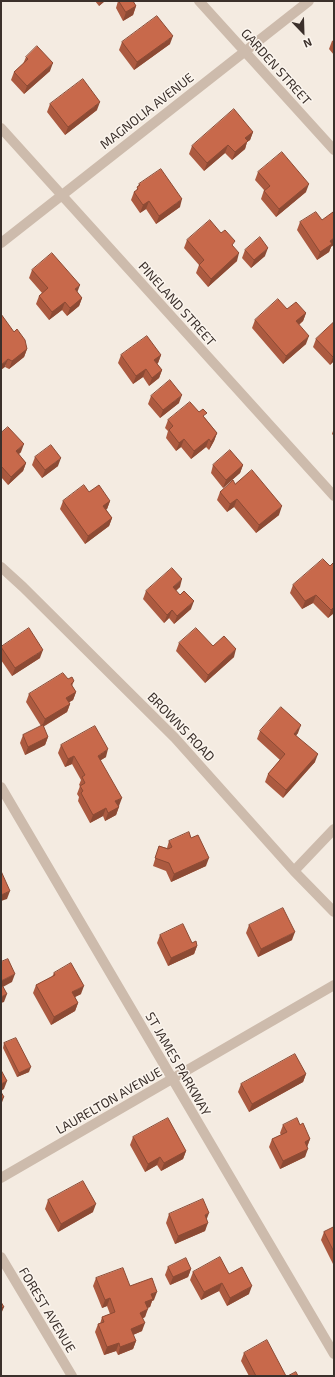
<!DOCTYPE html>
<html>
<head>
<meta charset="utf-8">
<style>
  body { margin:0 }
  #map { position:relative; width:335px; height:1377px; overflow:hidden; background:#f4ebe1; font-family:"Exo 2",sans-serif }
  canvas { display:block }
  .frame { position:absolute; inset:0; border:2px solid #3b302b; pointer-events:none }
  .north { position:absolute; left:283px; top:12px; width:40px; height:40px; -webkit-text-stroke:3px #fbf5ee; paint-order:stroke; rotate:157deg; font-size:11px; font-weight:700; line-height:16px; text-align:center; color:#3b302b }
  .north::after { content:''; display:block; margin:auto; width:14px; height:18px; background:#3b302b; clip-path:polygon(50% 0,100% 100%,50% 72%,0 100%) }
</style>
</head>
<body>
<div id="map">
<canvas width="335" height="1377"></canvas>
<div class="frame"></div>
<div class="north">N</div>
</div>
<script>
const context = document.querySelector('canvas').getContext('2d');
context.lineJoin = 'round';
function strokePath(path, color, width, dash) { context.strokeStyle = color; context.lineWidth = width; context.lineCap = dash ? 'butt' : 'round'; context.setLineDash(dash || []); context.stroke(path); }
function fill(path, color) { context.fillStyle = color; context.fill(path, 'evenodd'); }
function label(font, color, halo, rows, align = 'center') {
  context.font = font + ' "Exo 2",sans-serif'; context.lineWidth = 3; context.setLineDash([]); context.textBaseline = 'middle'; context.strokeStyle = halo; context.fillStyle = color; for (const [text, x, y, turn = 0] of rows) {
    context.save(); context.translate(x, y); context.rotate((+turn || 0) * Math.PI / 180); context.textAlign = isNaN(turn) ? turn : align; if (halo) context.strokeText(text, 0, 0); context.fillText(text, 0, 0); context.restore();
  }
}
strokePath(new Path2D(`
  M199,1L334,150
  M1,128L334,496
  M1,243L309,1
  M1,567L23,587L175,738L294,871L334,912
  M1,787L334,1354
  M294,871L334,829
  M1,1178L334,985
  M1,1257L72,1376`), '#cdbbac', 10);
fill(new Path2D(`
  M95,1H105L99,6Z
  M118,1H133L136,6L133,15L123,21L116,8Z
  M334,40V55L329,49L332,41Z
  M122,42L170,44L134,70L119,50Z
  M26,57L50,71L24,94L11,80L14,72L23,64Z
  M50,104L97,110L65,135L47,112Z
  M253,132L250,140L247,142L245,149L232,160L225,153L204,171L189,154L192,146Z
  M258,172L306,192L276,217L261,199L264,190L255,180Z
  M139,184L180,207L156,224L146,209L140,213L131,200L134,192L136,191Z
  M300,222L331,247L329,252L317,260L297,230Z
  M187,240L233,246L237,261L208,287L196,273L199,265L184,248Z
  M245,250L265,256L251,268L242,258Z
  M32,270L77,292L82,298L79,306L67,316L62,310L49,320L36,304L39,296L42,293L29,278Z
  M287,309L306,313L303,321L299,325L306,344L283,364L252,328L255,320Z
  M334,322V361L330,365L313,347L316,339Z
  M14,332L27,349L24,357L9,369L5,367Z
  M121,355H161L158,363L157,364L162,370L159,378L149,386L143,377L133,384L118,363Z
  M151,396L179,403L160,418L148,404Z
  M199,412L205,418L217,433L214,441L209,450L206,447L191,459L181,447L176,451L166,438L168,431L165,428L168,420Z
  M334,428V436L332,434Z
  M1,433L21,452L19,454L26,463L23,471L8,485L1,477Z
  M35,457L58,466L42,478L32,465Z
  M213,465H243L240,473L223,488L211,473Z
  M235,484L279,515L256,533L234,507L227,512L217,500L220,492Z
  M89,492L110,501L107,509H106L112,518L109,526L85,544L60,509L63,501Z
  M334,562V613L328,618L313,603L302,609L290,593L293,585L330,566Z
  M180,587L176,591L191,609L174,624L169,618L164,623L143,599L146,591Z
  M179,643L213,646L234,657L205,683L176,651Z
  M1,647L40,658L12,676L1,660Z
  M68,679L74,681L72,686L76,692L73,700L69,702L70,704L67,712L43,727L48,737L45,745L25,755L20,743L23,735L41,726L26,702L29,694Z
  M260,731L298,733L296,735L315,762L283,798L265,782L268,774L280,760L257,739Z
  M61,745L106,757L100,760L119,806L116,815L105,821L103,816L90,823L78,801L79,797L77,794L80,786L79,785L81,780L72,764L65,767L58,753Z
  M169,841L206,866L171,882L166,871L153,866L159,846L167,848Z
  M249,925L292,940L258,957L246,933Z
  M160,935L192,943L197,946L194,954L168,966L157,943Z
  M54,973L81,994L75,997L78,1003L75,1011L51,1025L33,993L36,985L52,977Z
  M4,1043L29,1072L17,1077L3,1048Z
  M306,1074L303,1082L249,1112L238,1092L241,1084Z
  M283,1125H300L310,1139L307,1147L305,1157L280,1169L269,1147L272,1139L281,1135L280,1133Z
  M133,1137L186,1151L183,1159L161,1171L157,1165L145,1172L130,1145Z
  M48,1200L93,1212L58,1232L45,1209Z
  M169,1214L207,1220L205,1231L175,1244L166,1223Z
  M334,1227V1266L321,1240L324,1232Z
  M168,1267L191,1269L188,1277L170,1285L165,1275Z
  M193,1272L229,1274L249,1294L227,1306L219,1291L201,1300L190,1280Z
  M96,1278L130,1286L154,1300L152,1301L150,1307L147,1308L145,1317L143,1318L142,1331L133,1335L136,1341L133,1349L118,1355L116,1351L104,1355L95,1332L98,1324H100L102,1317L110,1314L107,1306L102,1308L93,1286Z
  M244,1353L286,1376H249L241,1361Z`), '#ac5a40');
fill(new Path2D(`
  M101,1H105L99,6Z
  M136,6L133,15L123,21L126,12Z
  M173,36L170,44L134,70L137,62Z
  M53,63L50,71L24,94L27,86Z
  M100,102L97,110L65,135L68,127Z
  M253,132L250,140L247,142L245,149L232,160L235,152L245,138Z
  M228,145L225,153L204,171L207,163Z
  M309,184L306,192L276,217L279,209Z
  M182,199L180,207L156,224L159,216Z
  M149,201L146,209L140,213L143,205Z
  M334,238V245L331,247L329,252L317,260L320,252L330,241Z
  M268,248L265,256L251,268L254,260Z
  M239,253L237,261L208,287L211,279Z
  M80,285L77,293L75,289Z
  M82,298L79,306L67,316L70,308Z
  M65,302L62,310L49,320L52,312Z
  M306,313L303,321L293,329L296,321Z
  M309,336L306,344L283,364L286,356Z
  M27,349L24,357L9,369L12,361Z
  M161,355L158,363L151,368L154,360Z
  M334,355V361L330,365L333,357Z
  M8,359L5,367L1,370V365Z
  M146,369L143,377L133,384L136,376Z
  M162,370L159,378L149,386L152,378Z
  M182,395L179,403L160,418L163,410Z
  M217,433L214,441L209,450L211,442Z
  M184,439L181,447L176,451L179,443Z
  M209,439L206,447L191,459L194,451Z
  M24,444L21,452L13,459L16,451Z
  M61,458L58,466L42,478L45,470Z
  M26,463L23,471L8,485L11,477Z
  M243,465L240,473L223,488L226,480Z
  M237,499L234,507L227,512L230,504Z
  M110,501L107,509L100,514L103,506Z
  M282,506L279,515L256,533L259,525Z
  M112,518L109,526L85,544L88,536Z
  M182,579L180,587L170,595L173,587Z
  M316,595L313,603L302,609L305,601Z
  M194,601L191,609L174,624L177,616Z
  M334,607V613L328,618L331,610Z
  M172,610L169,618L164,623L167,615Z
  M236,649L234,657L205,683L208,675Z
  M43,650L40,658L12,676L15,668Z
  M76,692L73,700L63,706L66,698Z
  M70,704L67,712L42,727L45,719Z
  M301,725L298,733L291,742L294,734Z
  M48,737L45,745L25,755L28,747Z
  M108,749L106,757L95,764L98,756Z
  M318,754L315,762L283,798L286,790Z
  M74,756L72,764L65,767L68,759Z
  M122,798L119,806L112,809L115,801Z
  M119,807L116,815L105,821L108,813Z
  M106,808L103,816L90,823L93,815Z
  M209,858L206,866L171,882L174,874Z
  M10,891L7,899L1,901V895Z
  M295,932L292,940L258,957L261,949Z
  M197,946L194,954L168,966L171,958Z
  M15,974L12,982L1,988V981Z
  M84,986L81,994L69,1000L72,992Z
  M7,994L4,1002L1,1003V997Z
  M78,1003L75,1011L51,1025L54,1017Z
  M31,1067L29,1072L17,1077L19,1073Z
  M306,1074L303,1082L249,1112L252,1104Z
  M7,1081L4,1089L1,1091V1084Z
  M4,1097L1,1105V1106V1099Z
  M310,1139L307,1147L305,1142Z
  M308,1149L305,1157L280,1169L283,1161Z
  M186,1151L183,1159L161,1171L164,1163Z
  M160,1157L157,1165L145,1172L148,1164Z
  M96,1204L93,1212L58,1232L61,1224Z
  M209,1213L206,1221L205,1215Z
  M208,1223L205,1231L175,1244L178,1236Z
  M191,1269L188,1277L170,1285L173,1277Z
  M222,1283L219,1291L201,1300L204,1292Z
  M252,1286L249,1294L227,1306L230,1298Z
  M157,1292L154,1300L152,1301L150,1307L142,1310L145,1302L151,1294Z
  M110,1298L107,1306L102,1308L105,1300Z
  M4,1307L1,1314V1308Z
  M148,1309L145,1317L138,1321L140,1313Z
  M145,1323L142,1331L128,1337L131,1329Z
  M136,1341L133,1349L118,1355L120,1347Z
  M119,1343L116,1351L104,1355L107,1347Z`), '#8c4a34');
const building = new Path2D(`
  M119,1H133L136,6L126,12Z
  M157,16L173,36L137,62L122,42Z
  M37,46L53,63L27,86L14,72L28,59L26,57Z
  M83,79L100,102L68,127L50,104Z
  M234,109L253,132L245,138L248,141L235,152L228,145L207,163L192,146Z
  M282,152L309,184L279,209L264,191L270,186L258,172Z
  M161,169L182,199L159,216L149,201L143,205L134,192L138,189L137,187L140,185L139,184Z
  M316,212L322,220L333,212L334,214V238L330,241L332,244L320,252L300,222Z
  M210,220L221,233L225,230L235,241L232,245L239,253L211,279L199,265L204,260L187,240Z
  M260,237L268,248L254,260L245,250Z
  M52,253L80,285L75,289L82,298L70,308L65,302L52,312L39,296L48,288L32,270Z
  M278,299L287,309L296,302L306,313L296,321L309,336L286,356L255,320Z
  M1,314L14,332L17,329L25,340L27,349L12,361L8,359L1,365Z
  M334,322V355L333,357L316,339Z
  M147,336L161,355L154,360L162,370L152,378L146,369L136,376L121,355Z
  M170,380L182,395L163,410L151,396Z
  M190,402L199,412L203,409L207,413L203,416L217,433L211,442L209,439L194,451L184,439L179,443L169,430L173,426L168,420Z
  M8,427L24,444L16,451L26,463L11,477L1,466V433Z
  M51,445L61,458L45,470L35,457Z
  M230,450L243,465L226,480L213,465Z
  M252,470L282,506L259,525L237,499L230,504L220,492L233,480L235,484Z
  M84,485L89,492L99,485L110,501L103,506L112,518L88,536L63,501Z
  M323,559L330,566L334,562V607L331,610L316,595L305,601L293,585Z
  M172,568L182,579L173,587L180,595L184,591L194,601L177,616L172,610L167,615L146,591Z
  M29,628L43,650L15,668L1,647Z
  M196,628L213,646L224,636L236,649L208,675L179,643Z
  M63,673L68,679L72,677L74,681L71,684L76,692L66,698L70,704L45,719L29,694Z
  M281,707L301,725L294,734L318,754L286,790L268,774L285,754L260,731Z
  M43,725L48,737L28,747L23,735Z
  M95,726L108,749L98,756L122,798L115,801L119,807L108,813L106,808L93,815L81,793L83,791L80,786L85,783L82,777L85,775L74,756L68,759L61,745Z
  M189,832L191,838L198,835L209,858L174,874L169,863L155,858L159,846L168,849L172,847L169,841Z
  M1,871L10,891L1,895Z
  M283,908L295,932L261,949L249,925Z
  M183,924L192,943L196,941L197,946L171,958L160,935Z
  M8,959L15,974L1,981V962Z
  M71,963L84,986L72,992L78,1003L54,1017L36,985L55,975L54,973Z
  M1,983L7,994L1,997Z
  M16,1038L31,1067L19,1073L4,1043Z
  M295,1054L306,1074L252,1104L241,1084Z
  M1,1070L7,1081L1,1084Z
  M1,1092L4,1097L1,1099Z
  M168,1118L186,1151L164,1163L160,1157L148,1164L133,1137Z
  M297,1118L300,1125L303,1123L310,1139L305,1142L308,1149L283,1161L272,1139L287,1132L283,1125Z
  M83,1181L96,1204L61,1224L48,1200Z
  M203,1199L209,1213L205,1215L208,1223L178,1236L169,1214Z
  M334,1227V1252L324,1232Z
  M220,1257L229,1274L242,1267L252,1286L230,1298L222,1283L204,1292L193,1272Z
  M186,1258L191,1269L173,1277L168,1267Z
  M123,1268L130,1286L152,1278L157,1292L151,1294L153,1299L145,1302L148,1309L140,1313L145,1323L131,1329L136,1341L120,1347L119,1343L107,1347L98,1324L104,1322L102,1317L115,1312L110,1298L105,1300L96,1278Z
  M1,1302L4,1307L1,1308Z
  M267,1340L286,1376H256L244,1353Z
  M296,1372L298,1376H288Z`);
fill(building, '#c8694b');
strokePath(building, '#8c4a34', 1);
label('13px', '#3b302b', '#fbf5ee', [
  ["GARDEN STREET",276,67,48],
  ["MAGNOLIA AVENUE",147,111,-38],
  ["PINELAND STREET",177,304,48],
  ["BROWNS ROAD",181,727,46],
  ["ST JAMES PARKWAY",178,1064,60],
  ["LAURELTON AVENUE",109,1101,-30],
  ["FOREST AVENUE",47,1310,59]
]);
</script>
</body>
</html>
